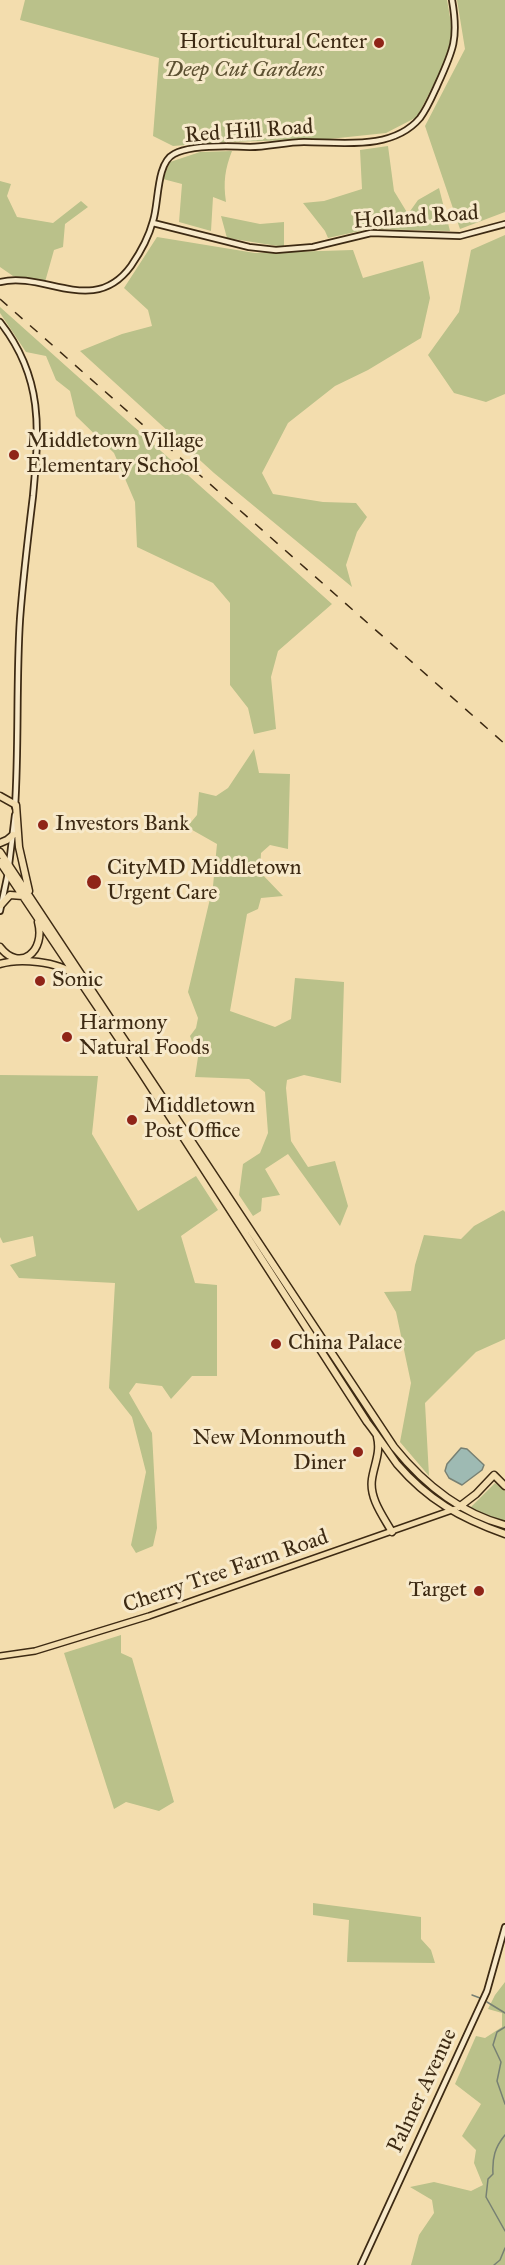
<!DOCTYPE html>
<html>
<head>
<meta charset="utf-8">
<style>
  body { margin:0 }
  canvas { display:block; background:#f3ddae }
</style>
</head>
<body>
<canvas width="505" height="2265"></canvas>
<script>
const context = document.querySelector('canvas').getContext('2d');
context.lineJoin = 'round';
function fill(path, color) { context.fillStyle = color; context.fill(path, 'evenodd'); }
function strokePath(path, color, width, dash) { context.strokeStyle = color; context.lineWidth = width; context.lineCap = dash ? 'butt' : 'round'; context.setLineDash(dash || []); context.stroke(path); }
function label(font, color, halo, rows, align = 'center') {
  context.font = font + ' "IM FELL Great Primer",serif'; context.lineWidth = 6; context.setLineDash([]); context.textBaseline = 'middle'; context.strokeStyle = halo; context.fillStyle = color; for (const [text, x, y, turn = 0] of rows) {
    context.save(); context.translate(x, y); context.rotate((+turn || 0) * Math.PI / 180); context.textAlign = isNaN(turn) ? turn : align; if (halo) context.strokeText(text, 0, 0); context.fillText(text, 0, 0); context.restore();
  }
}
fill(new Path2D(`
  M25,0H447L453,34L450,53L417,117L386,133L329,139L227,142L173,146L153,136L159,58L20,20Z
  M457,0H505V212L460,229L425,126L465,49Z
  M388,146L394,191L408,214L418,200L439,188L450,231L369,229L328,238L325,231L303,203L324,201L362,189L360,150Z
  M232,151C225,169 223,182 226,202L213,197L211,231L179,222L182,184L163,179L170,162L200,152Z
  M0,181L11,184L7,196L17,217L53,223L81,201L88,207L65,224L63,247L54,250L45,282L13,276L0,267Z
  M221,216L260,224L284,222V247L227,238Z
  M505,235V394L486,402L454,393L428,355L459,312L471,250Z
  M157,237L255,253L353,250L363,278L423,261L430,298L421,338L368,370L335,386L288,423L262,473L273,494L323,502L356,503L367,517L357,532L346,565L352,587L214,473L80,351L122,334L152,326L148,310L124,288Z
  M0,307L332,604L278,651L271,677L276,729L254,734L248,708L230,685V603L213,583L137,547L135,502L114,453L76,416L70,391L56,380L46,356L26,352L0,313Z
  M254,749L259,773L290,774L288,849L270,845L261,853L260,872L283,896L261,898L258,909L247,914L230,1011L275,1027L291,1019L295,978L344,982L341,1083L304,1075L287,1080L286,1088L291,1141L308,1167L335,1161L348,1206L340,1226L288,1154L265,1169L280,1195L262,1198L261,1211L253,1216L239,1195L243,1164L260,1153L268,1133L265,1092L249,1079L195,1077L198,1057L190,1036L196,1028L198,1018L188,992L213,886L217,844L187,827L197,815L199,792L216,796L228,788Z
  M0,1075L98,1076L92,1134L138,1211L196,1176L218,1210L181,1236L195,1283L217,1285V1376H192L171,1399L162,1386L136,1383L129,1393L152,1433L157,1528L153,1546L136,1553L131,1545L146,1472L132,1417L109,1388L115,1283L19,1278L10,1265L36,1256L33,1236L3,1243L0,1237Z
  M503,1210L505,1212V1339L476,1352L425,1403L429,1476L400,1442L411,1383L396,1312L384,1292L411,1291L415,1265L424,1235L461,1239L474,1226Z
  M495,1483L505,1491V1522L472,1510L471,1507Z
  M121,1635V1653L132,1658L174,1802L159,1811L126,1802L114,1809L64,1653Z
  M313,1903L421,1917V1939L431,1950L435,1963L347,1962L349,1920L313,1915Z
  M505,1982V2265H411L419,2235L434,2213L432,2200L410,2187L434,2182L471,2191L483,2185L474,2163L476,2150L462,2136L481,2104L455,2084L476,2036L485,2038L502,2027V2013L488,2009L495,1995Z`), '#bac18a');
const water = new Path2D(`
  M461,1448L467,1449L484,1465L482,1470L462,1485L449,1478L445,1471L447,1464Z`);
fill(water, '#9ebab3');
strokePath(water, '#778073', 1.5);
strokePath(new Path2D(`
  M472,1995L480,1998
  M487,2002L505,2013
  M505,2027L497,2032L493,2045L501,2062L497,2081L505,2104
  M505,2135C495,2147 492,2158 493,2174L488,2179L486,2197L505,2231
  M494,2265L500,2260L505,2248`), '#778073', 1.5);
const secondary = new Path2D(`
  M153,223L249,247L276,250L313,247L371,233L460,236L505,224
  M0,282C45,271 94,317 131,266C140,253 149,236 153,221C159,203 156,163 174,154C191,145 230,146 250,147C268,147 286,142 304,142C341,142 392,151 420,118C427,109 432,97 437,86C453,51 459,39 452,0
  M0,322C44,378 39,430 33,496C28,537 23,578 20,619C16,682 19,745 15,807
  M0,911L8,873L15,815
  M361,2265L487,1991L505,1927`);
const primary = new Path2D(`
  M0,1656L35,1651L149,1616L455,1509`);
const highway = new Path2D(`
  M0,796L16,805L19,847L29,891
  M0,843L7,840L13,835
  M0,852L394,1447C424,1484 459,1513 505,1525
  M0,862L141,1072L367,1422C378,1436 387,1450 397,1464C428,1500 460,1518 505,1534
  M1,905L10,895L23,896
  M0,947C20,973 46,951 38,922
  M0,964C19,958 58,961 74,975
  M377,1437C381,1452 374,1465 372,1479C369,1498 383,1516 392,1532
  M459,1507L476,1494L494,1475L505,1486`);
strokePath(secondary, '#3d2a13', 8);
strokePath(primary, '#3d2a13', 8);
strokePath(highway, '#3d2a13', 9);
strokePath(secondary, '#f7e9ca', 4.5);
strokePath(primary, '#f3ddae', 5);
strokePath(highway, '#f3ddae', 6);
strokePath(new Path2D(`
  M0,299L505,744`), '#3d2a13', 1.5, [10, 10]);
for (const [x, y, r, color] of [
  [379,43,6,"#8f2418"],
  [14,455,6,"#8f2418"],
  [43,825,6,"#8f2418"],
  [94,882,8,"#8f2418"],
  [40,981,6,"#8f2418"],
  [67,1037,6,"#8f2418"],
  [132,1120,6,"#8f2418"],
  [276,1344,6,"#8f2418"],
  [358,1452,6,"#8f2418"],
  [479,1591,6,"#8f2418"]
]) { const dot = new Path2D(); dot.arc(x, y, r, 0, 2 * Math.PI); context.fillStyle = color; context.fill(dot); strokePath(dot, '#f7e9ca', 2); }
label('22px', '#3d2a13', '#f7e9ca', [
  ["Horticultural Center",367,43,"right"],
  ["Middletown Village",26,442],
  ["Elementary School",26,467],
  ["Investors Bank",55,825],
  ["CityMD Middletown",107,869],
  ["Urgent Care",107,894],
  ["Sonic",52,981],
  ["Harmony",79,1024],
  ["Natural Foods",79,1049],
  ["Middletown",144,1107],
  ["Post Office",144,1132],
  ["China Palace",288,1344],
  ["New Monmouth",346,1439,"right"],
  ["Diner",346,1464,"right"],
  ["Target",467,1591,"right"]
], 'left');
label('italic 22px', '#5c5031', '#f7e9ca', [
  ["Deep Cut Gardens",244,71]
]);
label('22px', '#3d2a13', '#f7e9ca', [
  ["Red Hill Road",249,132,-4],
  ["Holland Road",416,218,-4],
  ["Cherry Tree Farm Road",226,1572,-19],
  ["Palmer Avenue",423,2091,-65]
]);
</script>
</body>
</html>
